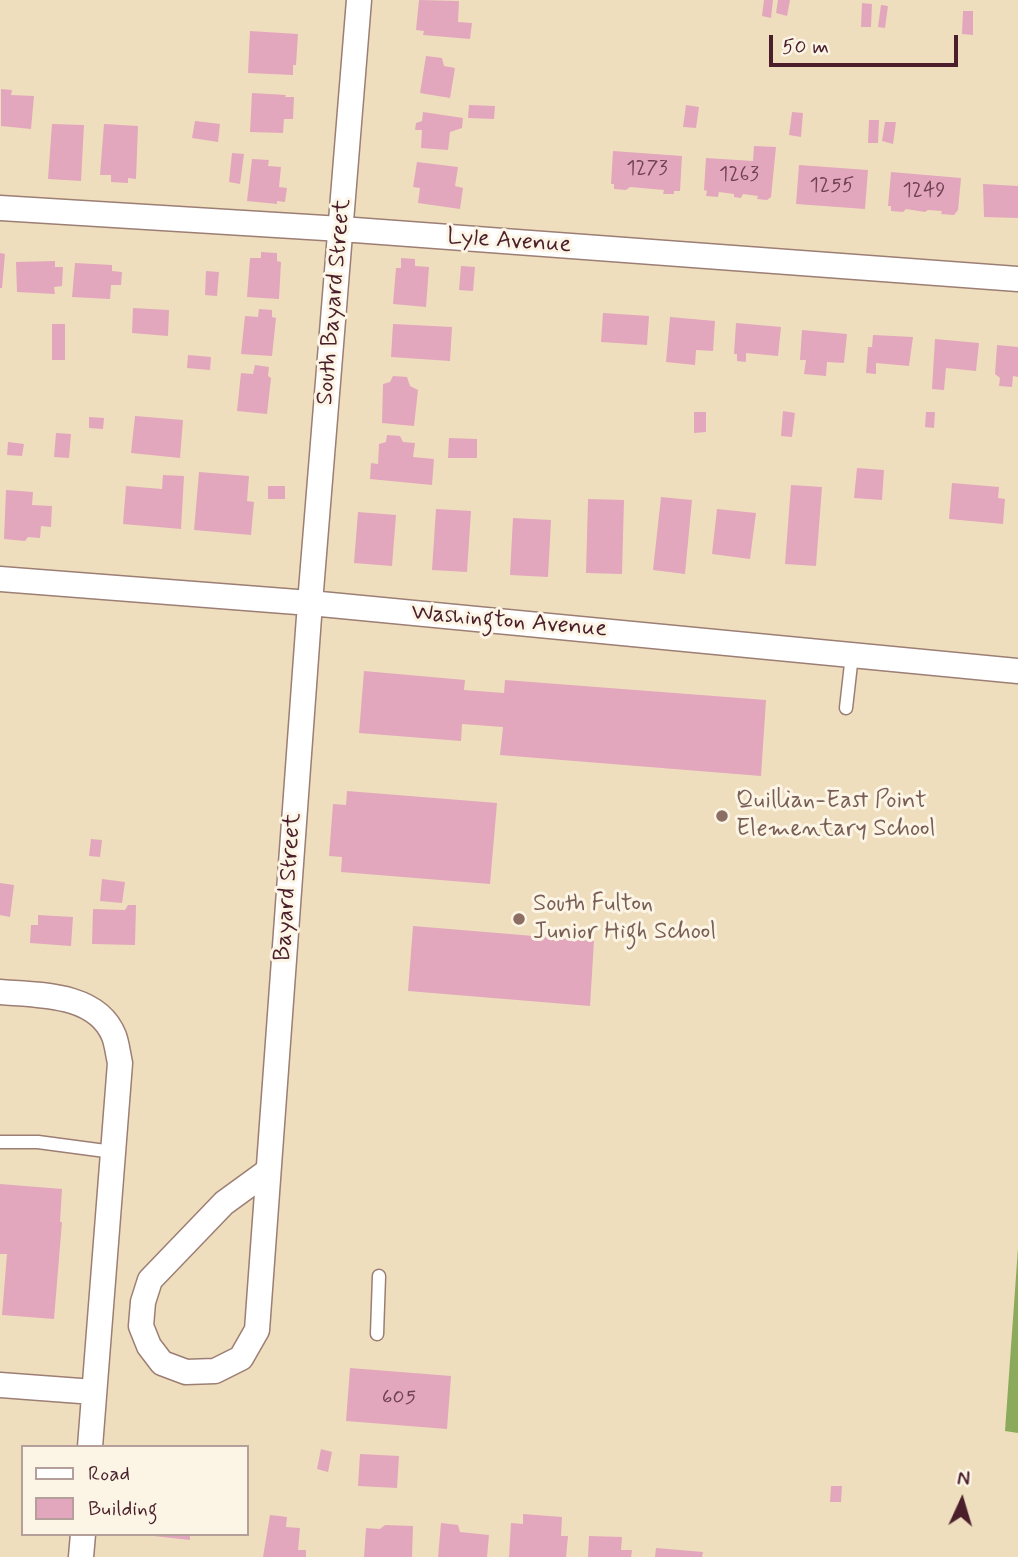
<!DOCTYPE html>
<html>
<head>
<meta charset="utf-8">
<style>
  body { margin:0 }
  #map { position:relative; width:1018px; height:1557px; overflow:hidden; background:#efdebd; font-family:Mynerve,sans-serif }
  canvas { display:block }
  .legend { position:absolute; left:21px; top:1445px; width:228px; height:91px; box-sizing:border-box; background:#fcf5e5; border:2px solid #b59f9b; margin:0; padding:9px 12px; list-style:none; font-size:21px; color:#4a1f2b }
  .legend li { display:flex; align-items:center; gap:14px; height:35px }
  .legend b { width:35px; border:2px solid #b59f9b }
  .north { position:absolute; left:927px; top:1466px; width:70px; height:70px; -webkit-text-stroke:5px #fcf5e5; paint-order:stroke; rotate:4deg; font-size:19px; font-weight:700; line-height:28px; text-align:center; color:#4a1f2b }
  .north::after { content:''; display:block; margin:auto; width:24px; height:32px; background:#4a1f2b; clip-path:polygon(50% 0,100% 100%,50% 72%,0 100%) }
  .scale { position:absolute; left:769px; top:35px; width:189px; height:32px; box-sizing:border-box; border:4px solid #4a1f2b; border-top:0; padding-left:9px; font-size:21px; line-height:24px; white-space:nowrap; color:#4a1f2b; -webkit-text-stroke:5px #fcf5e5; paint-order:stroke }
</style>
</head>
<body>
<div id="map">
<canvas width="1018" height="1557"></canvas>
<ul class="legend">
<li><b style="height:9px;background:#fff"></b>Road</li>
<li><b style="height:19px;background:#e2a7bd"></b>Building</li>
</ul>
<div class="north">N</div>
<div class="scale">50 m</div>
</div>
<script>
const context = document.querySelector('canvas').getContext('2d');
context.lineJoin = 'round';
function fill(path, color) { context.fillStyle = color; context.fill(path, 'evenodd'); }
function strokePath(path, color, width, dash) { context.strokeStyle = color; context.lineWidth = width; context.lineCap = dash ? 'butt' : 'round'; context.setLineDash(dash || []); context.stroke(path); }
function label(font, color, halo, rows, align = 'center') {
  context.font = font + ' Mynerve,sans-serif'; context.lineWidth = 6; context.setLineDash([]); context.textBaseline = 'middle'; context.strokeStyle = halo; context.fillStyle = color; for (const [text, x, y, turn = 0] of rows) {
    context.save(); context.translate(x, y); context.rotate((+turn || 0) * Math.PI / 180); context.textAlign = isNaN(turn) ? turn : align; if (halo) context.strokeText(text, 0, 0); context.fillText(text, 0, 0); context.restore();
  }
}
fill(new Path2D(`
  M1018,1248V1433L1005,1431Z`), '#8caa5c');
fill(new Path2D(`
  M419,0L459,1L458,22L472,23L470,39L423,35L424,31L416,30Z
  M764,0H773L771,18L762,16Z
  M778,0H790L787,16L776,13Z
  M862,3L872,4L871,27H861Z
  M881,5L888,6L885,28L878,27Z
  M963,11H973V35L962,34Z
  M250,31L298,34L296,65H293V75L248,73Z
  M426,56L442,58L444,66L455,68L450,98L420,93Z
  M1,89L12,90L11,95L34,96L31,129L1,126Z
  M252,93L286,95L285,97H294L293,119H284L283,133L250,132Z
  M469,105L495,106L494,119L468,118Z
  M686,105L699,107L696,128L683,127Z
  M423,112L463,118L462,128L450,132L448,150L421,148L422,130H415L416,123L422,121Z
  M792,112L803,113L801,137L789,135Z
  M869,120H879L878,143H868Z
  M195,121L220,124L218,142L192,138Z
  M885,122H896L893,144L882,141Z
  M52,124L84,125L81,181L48,179Z
  M104,124L138,126L136,179L128,178V183L111,182V175H100Z
  M754,146L776,147L771,197L767,200L757,199L758,196L743,194L741,198L734,197V194L719,192L718,197L706,196L707,191L704,190L706,158L753,161Z
  M613,151L682,156L680,191H674V194H663L664,190L630,187L626,190L614,189V184H611Z
  M232,153L244,154L240,184L229,182Z
  M252,159L269,160L268,166L281,167L279,187L287,188L285,202L277,201V204L247,201Z
  M417,162L458,167L455,186L463,188L460,209L418,203L420,188L413,187Z
  M799,165L868,170L865,209L796,204Z
  M891,172L961,178L958,210L954,215L941,214L942,211L928,210L925,212L906,209L903,212L891,211V206H888Z
  M983,184L1018,186V218L984,217Z
  M261,252L277,253V261L281,262L279,299L247,297L250,258H261Z
  M0,253L5,254L2,288H0Z
  M401,258L415,259V266L429,267L426,307L393,304L396,268H401Z
  M55,261V267H63L62,286L54,287L55,294L17,292L16,262Z
  M75,263L112,265V271L122,272L121,285H111L110,299L72,297Z
  M461,266L475,267L473,291L459,290Z
  M206,271L219,272L217,296L205,295Z
  M133,308L169,310L168,336L132,333Z
  M259,309L272,310V317L276,318L272,356L241,354L245,316L258,317Z
  M603,313L649,316L647,345L601,342Z
  M670,317L715,321L713,351L696,350L695,365L666,362Z
  M736,323L781,327L778,356L746,353V362L737,361V354H734Z
  M52,324H65V360H52Z
  M393,324L452,327L450,361L391,357Z
  M802,330L847,334L844,363L827,362L826,376L804,374L806,360H800Z
  M873,335L913,337L909,366L876,363V374L866,373L868,347H872Z
  M935,339L979,343L976,371L946,368L944,390L932,389Z
  M997,345L1018,347V377L1013,376L1012,387L999,386L1000,378L995,374Z
  M188,355L211,357L210,370L187,368Z
  M255,365L269,367L268,376L271,378L267,414L237,411L241,373L253,374Z
  M393,376L407,377L410,386L418,390L414,426L382,423L383,384L390,382Z
  M783,411L795,413L792,437L781,436Z
  M694,412H706V432L694,433Z
  M926,412H935L934,428L925,427Z
  M135,416L183,420L180,458L131,453Z
  M89,417L104,418L103,429L89,428Z
  M56,433L71,434L69,458L54,457Z
  M387,435L400,436L403,442L415,443L413,457L434,459L432,485L370,479L371,463L378,464L379,444L386,442Z
  M449,438L477,439V458H448Z
  M8,442L24,444L22,456L7,455Z
  M857,468L884,470L882,500L854,498Z
  M199,472L249,476L247,501L254,502L251,535L194,530Z
  M163,475L184,476L181,529L123,524L126,486L162,489Z
  M952,483L999,487L998,498L1005,499L1003,524L949,519Z
  M791,485L822,487L816,566L785,564Z
  M268,486H285V499H268Z
  M6,490L33,492L32,505L52,506L51,527L41,526L40,538L28,537L25,541L4,539Z
  M661,497L692,500L685,574L653,570Z
  M588,499L624,500L622,574L586,573Z
  M436,509L471,511L467,572L432,570Z
  M717,509L756,513L750,559L712,554Z
  M358,512L396,515L392,566L354,563Z
  M513,518L551,520L548,577L510,575Z
  M364,671L465,680L464,690L504,693L505,680L766,700L761,776L500,755L503,727L462,724L461,741L359,733Z
  M347,791L497,803L490,884L341,872L342,857L329,856L333,804L346,805Z
  M91,839L102,840L100,857L89,856Z
  M102,879L125,882L122,903L100,901Z
  M0,883L14,885L10,917L0,915Z
  M128,905H136L135,945L92,944L93,909L125,910Z
  M38,915L73,917L71,946L30,943L31,925H38Z
  M413,926L594,941L590,1006L408,991Z
  M0,1184L62,1189L60,1222H62L54,1319L2,1315L7,1254H0Z
  M350,1368L451,1376L447,1429L346,1421Z
  M321,1449L332,1452L328,1472L317,1469Z
  M360,1454L399,1456L397,1488L358,1486Z
  M831,1486H842L841,1502H830Z
  M523,1514L562,1517L561,1536H568L566,1557H509L511,1523L523,1524Z
  M270,1515L287,1517L286,1527L300,1528L298,1550H306V1557H263Z
  M441,1523L458,1525L460,1532L489,1535L487,1557H438Z
  M385,1525L413,1526L412,1557H364L366,1528L380,1529Z
  M155,1534H190V1540L154,1536Z
  M589,1536L622,1537L621,1550H632L631,1557H588Z
  M656,1548L703,1552L702,1557H655Z`), '#e2a7bd');
const service = new Path2D(`
  M846,708L852,655
  M0,1142H38L113,1152
  M377,1334L379,1276`);
const minor = new Path2D(`
  M0,208L341,229L1018,279
  M0,579L310,603L1018,671
  M0,992C38,995 97,993 114,1036C117,1044 118,1054 120,1063L90,1447
  M268,1171L224,1203L150,1280L143,1302L141,1326L149,1346L162,1363L186,1372L215,1371L241,1358L257,1330L310,603L359,0
  M0,1385L94,1392
  M81,1557L83,1534`);
strokePath(service, '#9c7e74', 15);
strokePath(minor, '#9c7e74', 27);
strokePath(service, '#fff', 12);
strokePath(minor, '#fff', 24);
for (const [x, y, r, color] of [
  [722,816,7,"#8d6e63"],
  [519,919,7,"#8d6e63"]
]) { const dot = new Path2D(); dot.arc(x, y, r, 0, 2 * Math.PI); context.fillStyle = color; context.fill(dot); strokePath(dot, '#fcf5e5', 2.5); }
label('21px', '#704150', null, [
  ["1273",647,170],
  ["1263",739,176],
  ["1255",832,187],
  ["1249",924,192],
  ["605",399,1399]
]);
label('24px', '#4a1f2b', '#fcf5e5', [
  ["Lyle Avenue",509,242,4],
  ["South Bayard Street",335,302,-85],
  ["Washington Avenue",509,622,5],
  ["Bayard Street",289,887,-86]
]);
label('24px', '#785e54', '#fcf5e5', [
  ["Quillian-East Point",736,802],
  ["Elementary School",736,830],
  ["South Fulton",533,905],
  ["Junior High School",533,933]
], 'left');
</script>
</body>
</html>
